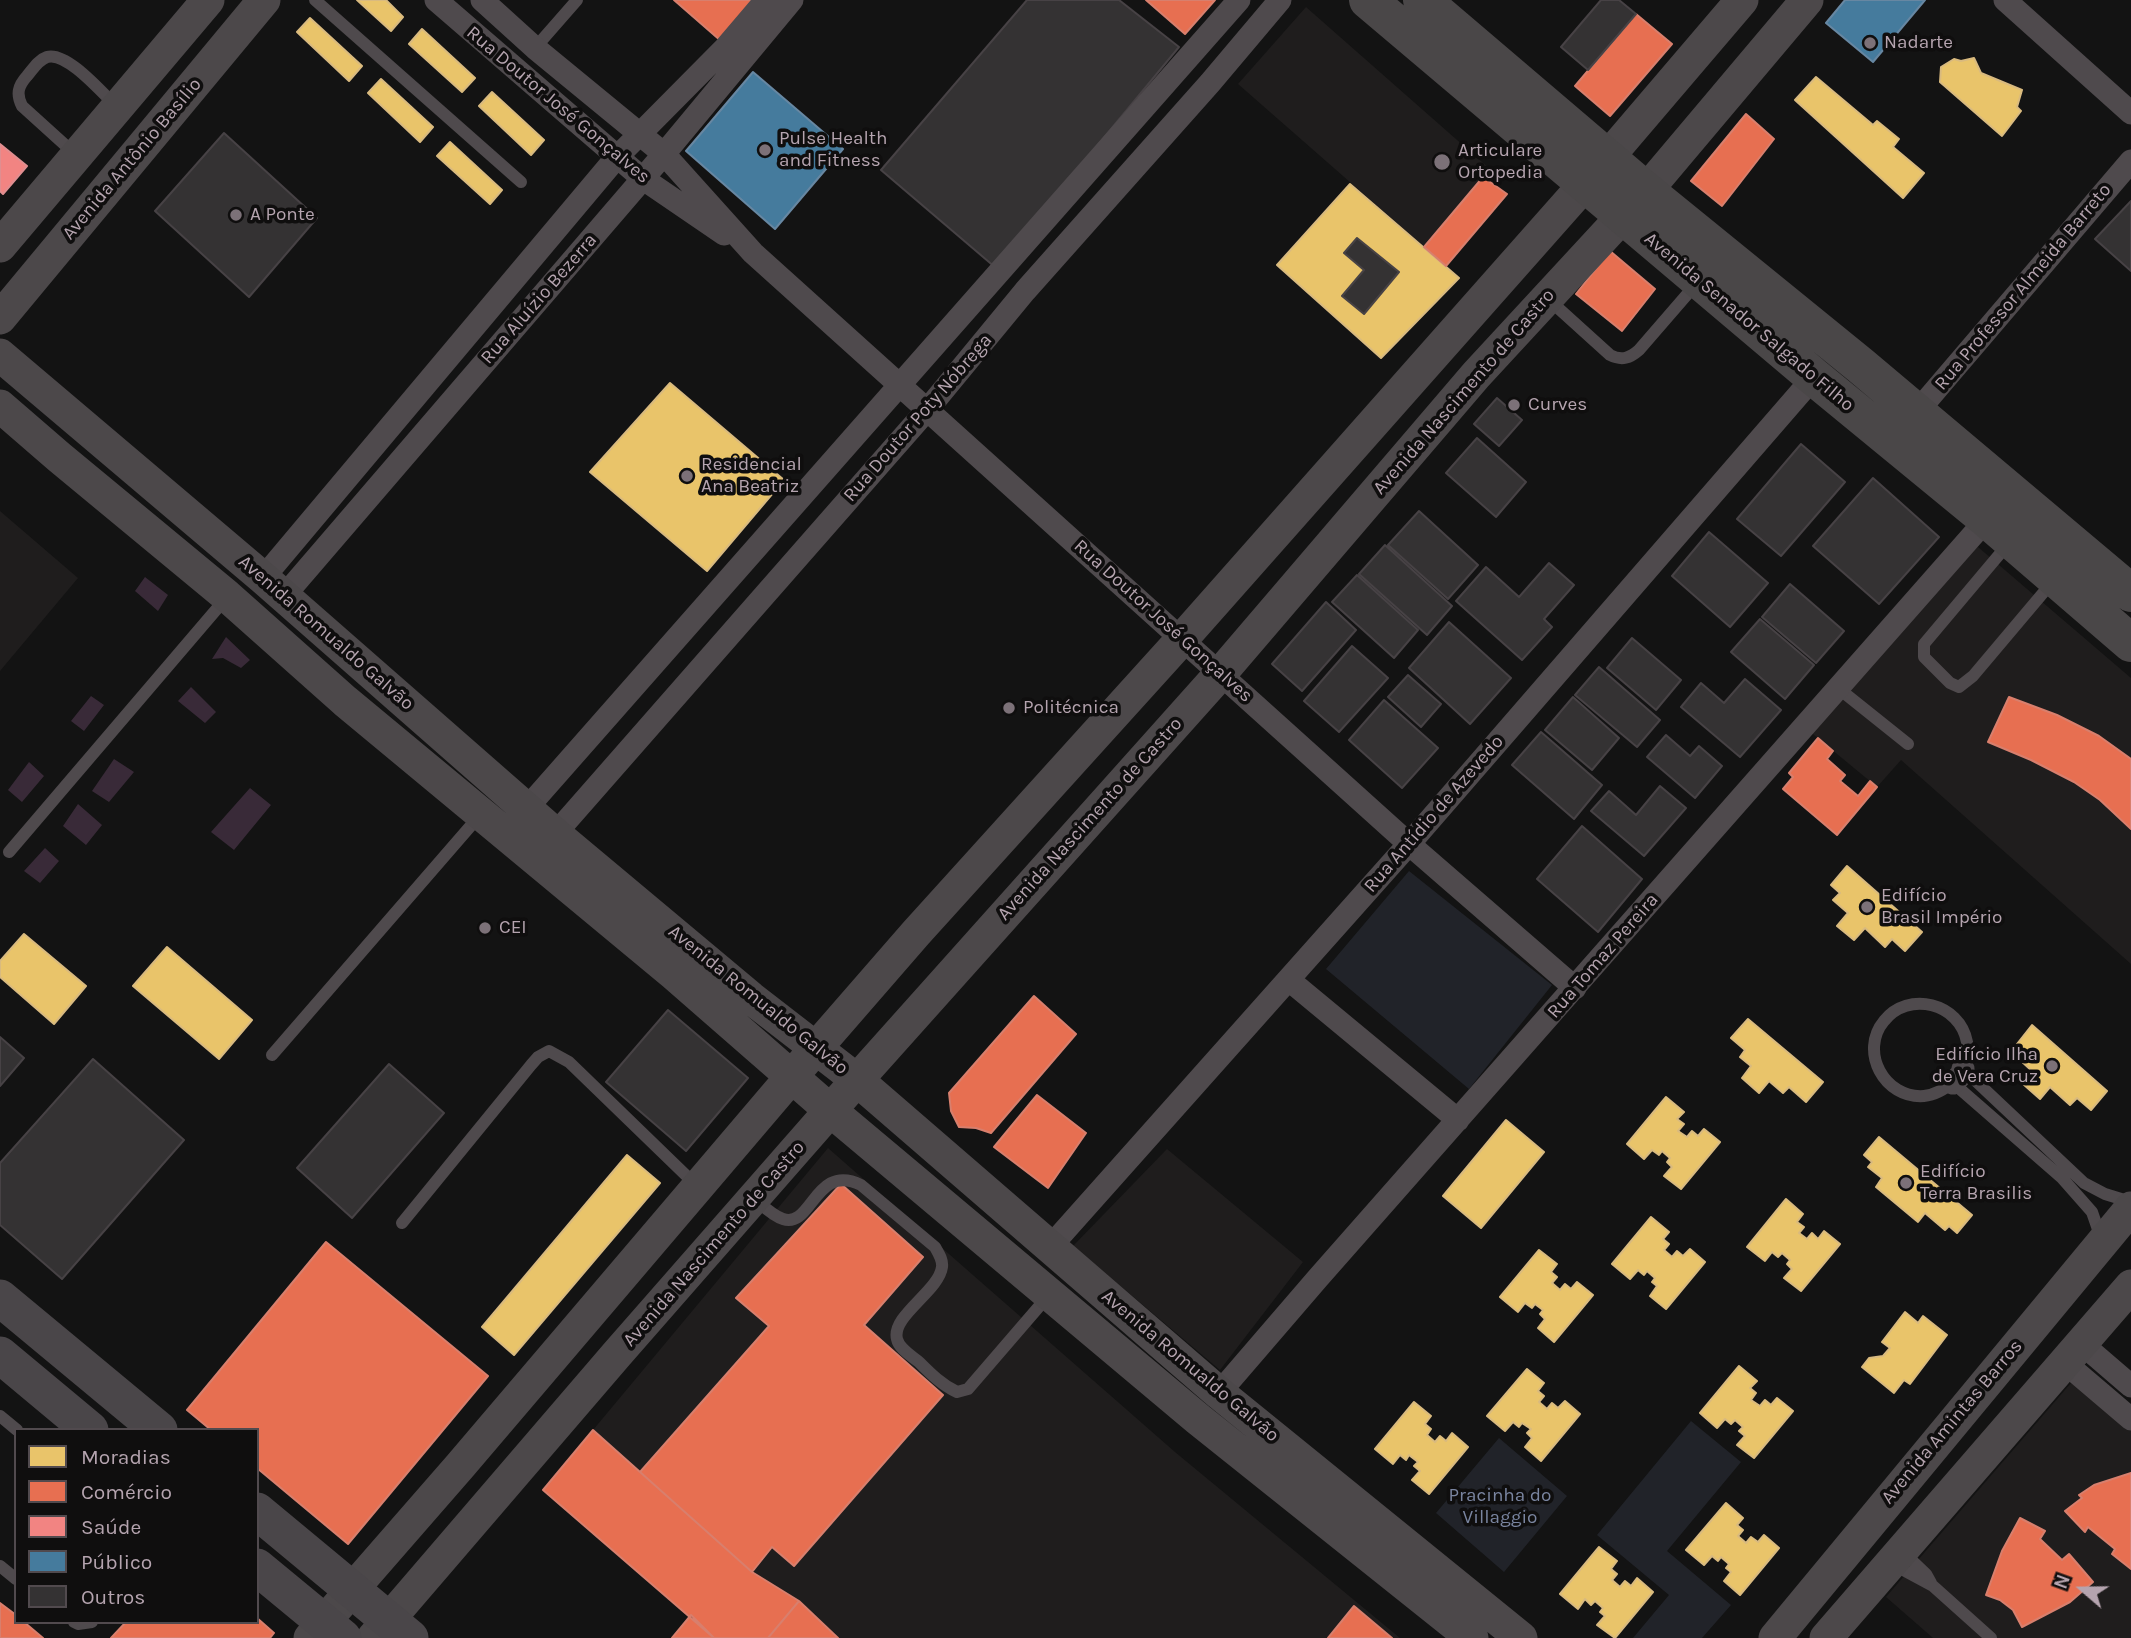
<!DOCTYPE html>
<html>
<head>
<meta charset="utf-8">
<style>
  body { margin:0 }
  #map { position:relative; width:2131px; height:1638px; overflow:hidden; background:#131313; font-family:Karla,sans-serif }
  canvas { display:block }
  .legend { position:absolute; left:14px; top:1428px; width:245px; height:196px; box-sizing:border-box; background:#0f0e0e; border:2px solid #514a4e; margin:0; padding:9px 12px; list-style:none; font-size:21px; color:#b5a4af }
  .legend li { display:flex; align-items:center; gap:14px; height:35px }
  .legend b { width:35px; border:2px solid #514a4e }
  .north { position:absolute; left:2047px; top:1554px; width:70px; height:70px; -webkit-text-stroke:5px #0f0e0e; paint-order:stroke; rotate:290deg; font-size:19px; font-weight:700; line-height:28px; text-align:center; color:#b5a4af }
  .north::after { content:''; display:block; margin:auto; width:24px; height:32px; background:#b5a4af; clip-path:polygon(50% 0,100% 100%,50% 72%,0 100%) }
</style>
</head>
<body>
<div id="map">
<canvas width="2131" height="1638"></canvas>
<ul class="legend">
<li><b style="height:19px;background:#e9c46a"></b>Moradias</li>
<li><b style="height:19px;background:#e76f51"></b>Comércio</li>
<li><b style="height:19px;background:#f28482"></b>Saúde</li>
<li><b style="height:19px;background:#457b9d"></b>Público</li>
<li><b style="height:19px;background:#343233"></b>Outros</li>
</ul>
<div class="north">N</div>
</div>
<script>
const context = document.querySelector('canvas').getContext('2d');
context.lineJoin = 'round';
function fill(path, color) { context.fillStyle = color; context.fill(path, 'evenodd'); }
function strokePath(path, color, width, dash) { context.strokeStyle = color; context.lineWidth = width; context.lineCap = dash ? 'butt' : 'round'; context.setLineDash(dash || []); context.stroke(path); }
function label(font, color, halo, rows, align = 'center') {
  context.font = font + ' Karla,sans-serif'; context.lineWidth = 7; context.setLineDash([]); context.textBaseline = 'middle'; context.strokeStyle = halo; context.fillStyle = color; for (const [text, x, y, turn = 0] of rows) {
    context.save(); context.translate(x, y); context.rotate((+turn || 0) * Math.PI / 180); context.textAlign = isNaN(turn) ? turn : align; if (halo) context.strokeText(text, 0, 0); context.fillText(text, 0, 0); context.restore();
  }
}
fill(new Path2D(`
  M1306,7L1490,169L1424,247L1238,84Z
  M0,511L78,578L0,671Z
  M1978,547L2131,678V964L1901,760L1877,787L1808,730L1967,548Z
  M828,1148L1175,1452L1400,1638H838L799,1601L752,1572L593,1430Z
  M1167,1149L1303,1262L1220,1370L1073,1246Z
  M2071,1383L2131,1423V1638H1933L1886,1597Z`), '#1f1d1d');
fill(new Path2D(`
  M1409,871L1552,985L1469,1089L1326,969Z
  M1691,1421L1741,1462L1667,1551L1731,1605L1702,1638H1633L1669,1595L1597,1535Z
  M1499,1438L1567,1496L1504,1572L1436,1513Z`), '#212329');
fill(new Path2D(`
  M145,577L168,595L158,611L135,591Z
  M226,637L250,660L241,668L223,658L212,659Z
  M191,687L216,712L205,723L178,701Z
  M91,696L104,705L84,731L71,721Z
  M114,759L134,772L109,802L92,791Z
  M29,762L44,776L22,802L8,790Z
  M250,788L271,805L234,850L211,832Z
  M78,804L102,825L86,845L63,826Z
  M45,848L59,861L40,883L24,871Z`), '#392a38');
const homes = new Path2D(`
  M357,0H386L403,17L391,31Z
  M310,18L362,66L349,81L297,32Z
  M422,29L475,78L462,92L409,44Z
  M1974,58L1981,73L2022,90L2017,107L2021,111L2002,136L1940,82L1941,67L1954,59L1961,61Z
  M1816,77L1873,125L1877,121L1899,139L1893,147L1924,173L1903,198L1795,100Z
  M381,79L433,127L420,142L368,93Z
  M492,92L544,140L531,155L479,106Z
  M450,142L502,190L490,204L437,156Z
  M1350,184L1459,278L1381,358L1277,265Z
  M670,383L784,480L707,571L590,472Z
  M1847,866L1922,932L1905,951L1892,939L1885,947L1865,928L1854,940L1837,926L1848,913L1833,900L1840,893L1831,885Z
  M24,934L86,986L54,1024L0,977V961Z
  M167,947L252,1020L219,1059L133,986Z
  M1748,1019L1823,1082L1806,1102L1789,1087L1783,1093L1769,1081L1759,1093L1742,1078L1751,1066L1740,1057L1745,1050L1731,1038Z
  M2032,1025L2107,1091L2091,1110L2077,1098L2070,1105L2050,1087L2040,1099L2023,1084L2033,1072L2019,1059L2025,1052L2017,1044Z
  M1666,1097L1684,1112L1677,1119L1684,1124L1678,1131L1687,1137L1692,1131L1698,1136L1704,1129L1720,1142L1681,1189L1664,1176L1672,1167L1667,1162L1670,1158L1662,1151L1659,1155L1652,1150L1644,1159L1627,1144Z
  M1506,1120L1544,1152L1481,1228L1443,1196Z
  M1879,1137L1972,1215L1957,1233L1949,1226L1945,1230L1925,1213L1918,1222L1876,1187L1882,1178L1868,1167L1872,1162L1864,1155Z
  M627,1155L660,1183L514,1355L482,1327Z
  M1786,1199L1803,1214L1797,1222L1804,1227L1799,1233L1807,1239L1812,1233L1818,1239L1824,1231L1840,1244L1801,1291L1784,1278L1792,1269L1787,1264L1790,1260L1782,1253L1778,1257L1772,1252L1765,1261L1747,1247Z
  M1651,1217L1669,1232L1663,1239L1669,1244L1664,1250L1672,1257L1677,1251L1683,1256L1690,1249L1705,1262L1666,1309L1650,1296L1657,1286L1652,1282L1655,1278L1647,1271L1644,1275L1638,1270L1630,1279L1612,1264Z
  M1539,1250L1557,1264L1551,1272L1557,1277L1552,1283L1560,1290L1565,1284L1571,1289L1577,1282L1593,1295L1554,1342L1538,1328L1545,1319L1540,1314L1543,1310L1535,1304L1532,1308L1525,1303L1518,1312L1500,1297Z
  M1905,1312L1918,1323L1923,1316L1947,1335L1910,1384L1904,1380L1894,1393L1862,1367L1869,1358L1883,1356L1890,1348L1882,1342Z
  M1739,1366L1757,1381L1750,1388L1756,1393L1751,1400L1760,1406L1765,1400L1771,1405L1777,1398L1793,1411L1754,1458L1737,1445L1745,1436L1739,1431L1743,1427L1735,1420L1731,1424L1725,1419L1717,1428L1700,1413Z
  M1527,1369L1544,1383L1538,1391L1544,1396L1539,1402L1547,1409L1552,1403L1558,1408L1565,1401L1580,1414L1541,1461L1525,1447L1532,1438L1527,1433L1531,1429L1522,1423L1519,1427L1513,1422L1505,1431L1487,1416Z
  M1414,1402L1431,1416L1425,1424L1431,1429L1427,1435L1435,1442L1440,1436L1446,1441L1452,1433L1468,1447L1429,1494L1412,1480L1420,1471L1414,1466L1418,1462L1409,1455L1406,1460L1400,1455L1393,1464L1375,1449Z
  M1726,1503L1743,1518L1737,1525L1743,1530L1738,1536L1746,1543L1751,1537L1758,1542L1764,1535L1779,1548L1740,1595L1724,1581L1731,1572L1726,1568L1729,1564L1721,1557L1718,1561L1712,1556L1704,1565L1686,1550Z
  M1599,1547L1617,1561L1611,1569L1617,1574L1612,1580L1620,1587L1625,1581L1631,1586L1637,1578L1653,1592L1615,1638L1597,1625L1605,1616L1600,1612L1603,1608L1595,1601L1591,1605L1585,1599L1578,1609L1560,1594Z`);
fill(homes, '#e9c46a');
strokePath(homes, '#d9ba7f', 2);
const shops = new Path2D(`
  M674,0H756L721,41Z
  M1146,0H1215L1185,34Z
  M1636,14L1672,44L1610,116L1575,86Z
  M1746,114L1774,139L1722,206L1691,181Z
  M1483,177L1507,194L1446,266L1424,247Z
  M1610,251L1655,289L1622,331L1576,294Z
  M2009,697L2057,715L2099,736L2131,759V829L2100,800L2074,782L2031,760L1988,742Z
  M1818,738L1833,751L1827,759L1845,775L1840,781L1858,796L1870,781L1877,787L1837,835L1783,789L1793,777L1789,773Z
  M1034,996L1076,1034L991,1133L976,1128L959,1127L951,1111L949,1093Z
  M1037,1095L1086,1133L1048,1188L994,1147Z
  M841,1184L923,1257L864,1325L943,1395L794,1566L772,1547L752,1572L640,1472L769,1326L736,1298Z
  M326,1242L488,1376L348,1544L257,1468V1430H211L187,1410Z
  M593,1430L752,1572L799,1601L768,1638H714L543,1490Z
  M2131,1473V1569L2112,1554L2115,1549L2088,1527L2085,1532L2065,1511L2082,1498L2079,1495L2094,1485Z
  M2020,1518L2045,1531L2040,1539L2062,1560L2069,1554L2093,1582L2070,1602L2022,1627L2013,1610L2000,1600L1986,1595L2002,1551Z
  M799,1601L838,1638H768Z
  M0,1603L16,1615V1622H24L43,1638H0Z
  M1354,1606L1392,1638H1328Z
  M691,1615L714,1638H672Z
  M257,1618L274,1633L270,1638H111L126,1622H257Z`);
fill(shops, '#e76f51');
strokePath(shops, '#d87f6d', 2);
const health = new Path2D(`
  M0,144L27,166L3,194L0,191Z`);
fill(health, '#f28482');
strokePath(health, '#e08e90', 2);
const public = new Path2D(`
  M1845,0H1925L1873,62L1826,23Z
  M753,72L843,149L775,229L686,151Z`);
fill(public, '#457b9d');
strokePath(public, '#6787a2', 2);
const building = new Path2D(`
  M1027,0H1119L1179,47L996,268L881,170Z
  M1601,0H1619L1636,14L1588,70L1561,47Z
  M224,133L317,218L249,297L155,211Z
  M2131,201V271L2095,239Z
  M1357,238L1399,272L1364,314L1342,296L1364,270L1344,253Z
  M1497,398L1522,420L1499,446L1474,424Z
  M1477,438L1526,482L1496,517L1446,473Z
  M1801,444L1845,482L1781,556L1737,519Z
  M1873,478L1939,537L1879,604L1813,546Z
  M1419,511L1478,565L1448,599L1388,545Z
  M1709,532L1768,583L1730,627L1672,576Z
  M1385,545L1452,606L1427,635L1359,574Z
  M1549,563L1574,585L1544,619L1552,627L1522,660L1456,601L1486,567L1519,597Z
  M1357,575L1418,630L1394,658L1332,602Z
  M1790,584L1844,631L1816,663L1762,617Z
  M1326,602L1356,630L1302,691L1272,664Z
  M1760,619L1814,665L1785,699L1731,652Z
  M1449,622L1511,678L1470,724L1409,668Z
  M1632,638L1681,680L1656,710L1607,668Z
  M1352,646L1388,678L1339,732L1304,701Z
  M1599,667L1660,720L1637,747L1575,695Z
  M1408,675L1441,704L1421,727L1388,697Z
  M1745,679L1781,710L1740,757L1681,707L1701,683L1724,703Z
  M1573,697L1619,738L1592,770L1545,730Z
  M1384,700L1438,748L1402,788L1349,740Z
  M1541,732L1602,785L1574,819L1512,765Z
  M1666,735L1690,756L1699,746L1722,766L1695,798L1647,757Z
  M1660,786L1686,808L1644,856L1591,811L1609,791L1636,815Z
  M1582,826L1642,879L1598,932L1537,879Z
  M668,1010L748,1078L686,1151L606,1082Z
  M0,1037L24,1058L0,1086Z
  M93,1059L184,1140L62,1279L0,1225V1163Z
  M389,1064L444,1113L352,1218L297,1168Z`);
fill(building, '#343233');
strokePath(building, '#474245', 2);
strokePath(new Path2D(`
  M315,0L521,182
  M535,48L577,0
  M75,154L22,106C16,94 18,86 27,76C33,69 38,60 47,57C67,51 103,94 118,108
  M1547,298L1610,355C1622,361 1630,358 1639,350L1697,283
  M2009,543L1924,644V657L1950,683L1959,687L1973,676L2054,580
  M1838,688L1908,744
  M9,852L227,597
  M272,1055L481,814
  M755,1199C763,1206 773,1216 783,1219C812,1229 815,1162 861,1185L935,1247C939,1254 943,1260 942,1267C939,1291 891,1316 897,1339C899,1349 912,1356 919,1362C931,1374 942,1385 957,1392L968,1389L1049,1295
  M402,1223L531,1065L538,1057L549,1051L569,1062L697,1186
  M2101,1238L2092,1212L2062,1178L1953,1083C1944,1089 1935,1095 1924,1096C1884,1099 1859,1051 1884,1021C1908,990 1960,1003 1967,1042C1968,1051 1965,1060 1963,1069L2084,1183L2105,1194L2131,1202
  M0,1416L17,1430
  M1903,1552L1926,1574L1931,1583
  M1894,1565L1933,1586L1991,1638
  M0,1566L16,1579
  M74,1622L78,1624L92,1622`), '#4f4a4d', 12);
strokePath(new Path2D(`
  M436,0L642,178L724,234
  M482,0L535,48L664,154L753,253L1409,844L1575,988
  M2005,0L2131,113
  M1916,413L2131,161
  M263,578L616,158L726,47L766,0
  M284,596L664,154L792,0
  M527,808L1239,0
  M555,834L927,410L1025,291L1210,83L1280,0
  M1289,980L1458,1120
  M1953,1083L1962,1074L1963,1069
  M1050,1247L1409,844L1814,377
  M2081,1343L2131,1386
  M2064,1362L2131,1419
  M1219,1393L1318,1278L1987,519`), '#4f4a4d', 23);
strokePath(new Path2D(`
  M0,246L208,0
  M0,318L264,0
  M0,355L263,578L555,834L751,998L857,1080L1219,1393L1521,1638
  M0,406L59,457L227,596L345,701L674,974L831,1111L1198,1419L1472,1638
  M310,1638L460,1466L816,1048L916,933L1183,638L1585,184L1742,0
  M373,1638L617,1354L857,1080L1221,673L1476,375L1646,191L1807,0
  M1775,1638L2131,1208
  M1826,1638L2131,1286`), '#4c484a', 33);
strokePath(new Path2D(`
  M0,1298L159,1430
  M0,1355L90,1430
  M257,1511L410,1638
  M257,1567L343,1638`), '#4a4649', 37);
strokePath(new Path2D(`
  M1368,0L1814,377L1987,519L2131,643
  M1422,0L1646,191L1860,365L2131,593`), '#4a4748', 38);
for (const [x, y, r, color] of [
  [1870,43,7,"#7c7178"],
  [765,150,7,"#7c7178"],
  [1442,162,9,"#7c7178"],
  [236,215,7,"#7c7178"],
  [1514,405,7,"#7c7178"],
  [687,476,7,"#7c7178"],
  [1009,708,7,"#7c7178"],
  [1867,907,7,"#7c7178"],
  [485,928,7,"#7c7178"],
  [2052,1066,7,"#7c7178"],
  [1906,1183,7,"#7c7178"]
]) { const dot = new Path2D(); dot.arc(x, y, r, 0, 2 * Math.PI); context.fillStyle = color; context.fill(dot); strokePath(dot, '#0f0e0e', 2.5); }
label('19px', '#b5a4af', '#0f0e0e', [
  ["Nadarte",1884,43],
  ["Pulse Health",779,139],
  ["and Fitness",779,161],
  ["Articulare",1458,151],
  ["Ortopedia",1458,173],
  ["A Ponte",250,215],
  ["Curves",1528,405],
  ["Residencial",701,465],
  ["Ana Beatriz",701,487],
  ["Politécnica",1023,708],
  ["Edifício",1881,896],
  ["Brasil Império",1881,918],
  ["CEI",499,928],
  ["Edifício Ilha",2038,1055,"right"],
  ["de Vera Cruz",2038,1077,"right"],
  ["Edifício",1920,1172],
  ["Terra Brasilis",1920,1194]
], 'left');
label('19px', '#b5a4af', '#0f0e0e', [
  ["Rua Doutor José Gonçalves",558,105,40],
  ["Avenida Antônio Basílio",132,159,-50],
  ["Rua Professor Almeida Barreto",2023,287,-50],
  ["Rua Aluízio Bezerra",539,299,-49],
  ["Avenida Senador Salgado Filho",1749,322,40],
  ["Avenida Nascimento de Castro",1464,392,-49],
  ["Rua Doutor Poty Nóbrega",918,418,-49],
  ["Rua Doutor José Gonçalves",1163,621,42],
  ["Avenida Romualdo Galvão",326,633,41],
  ["Rua Antídio de Azevedo",1434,814,-49],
  ["Avenida Nascimento de Castro",1090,819,-48],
  ["Rua Tomaz Pereira",1603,956,-49],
  ["Avenida Romualdo Galvão",758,1000,39],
  ["Avenida Nascimento de Castro",714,1244,-49],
  ["Avenida Romualdo Galvão",1190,1366,40],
  ["Avenida Amintas Barros",1952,1422,-50]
]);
label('19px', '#7a85a0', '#0f0e0e', [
  ["Pracinha do",1500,1496],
  ["Villaggio",1500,1518]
]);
</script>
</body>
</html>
